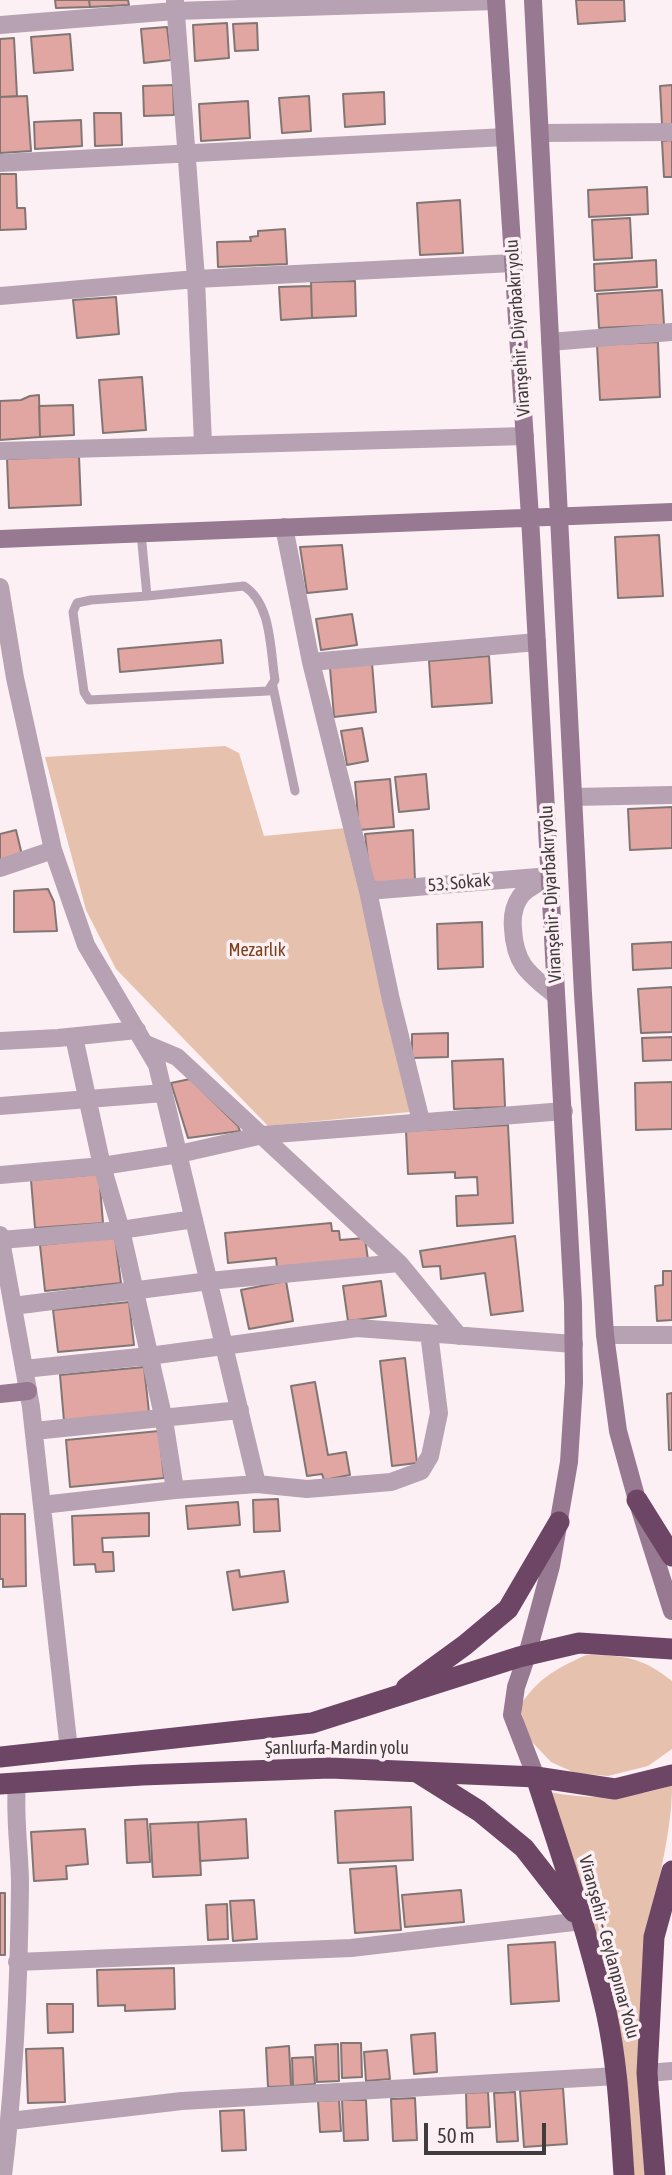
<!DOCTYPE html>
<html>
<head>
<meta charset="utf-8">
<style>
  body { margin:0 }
  #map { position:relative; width:672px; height:2175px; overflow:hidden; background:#fdf0f4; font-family:"Asap Condensed",sans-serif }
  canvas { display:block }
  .scale { position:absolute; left:424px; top:2123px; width:122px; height:32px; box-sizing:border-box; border:4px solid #403b3d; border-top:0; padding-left:9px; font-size:21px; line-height:24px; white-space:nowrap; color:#403b3d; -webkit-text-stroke:5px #fdf0f4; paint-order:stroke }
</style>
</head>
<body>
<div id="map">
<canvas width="672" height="2175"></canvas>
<div class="scale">50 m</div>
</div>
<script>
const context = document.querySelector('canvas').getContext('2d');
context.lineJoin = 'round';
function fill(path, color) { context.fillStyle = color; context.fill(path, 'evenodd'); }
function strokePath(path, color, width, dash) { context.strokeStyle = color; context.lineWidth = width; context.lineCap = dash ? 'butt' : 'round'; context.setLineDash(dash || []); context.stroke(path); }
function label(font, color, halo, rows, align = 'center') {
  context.font = font + ' "Asap Condensed",sans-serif'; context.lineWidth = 7; context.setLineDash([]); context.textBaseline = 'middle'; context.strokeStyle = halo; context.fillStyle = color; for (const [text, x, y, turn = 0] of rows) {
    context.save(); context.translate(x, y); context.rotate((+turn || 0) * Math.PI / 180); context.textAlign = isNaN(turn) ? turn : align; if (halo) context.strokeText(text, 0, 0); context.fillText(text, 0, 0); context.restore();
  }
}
fill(new Path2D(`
  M225,746L239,753L264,836L346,828L410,1112L268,1126L116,969L86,910L45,757Z
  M586,1655C623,1655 642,1657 672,1681V1749L648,1766L608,1776L575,1773L551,1762L533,1743L526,1733L520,1706C539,1677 556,1669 586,1655Z
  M672,1785C672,1837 655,1887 648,1939C637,2017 638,2096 645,2175H632L549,1792C592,1800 631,1799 672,1785Z`), '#e6c1ad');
const building = new Path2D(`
  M55,0H89L90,7L56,8Z
  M89,0H128L129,5L90,7Z
  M576,0H624L625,21L578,24Z
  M227,23L229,58L195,61L193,25Z
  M257,23L258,50L235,51L233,24Z
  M167,27L171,60L144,63L141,29Z
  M70,34L73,70L34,73L31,37Z
  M14,38L17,96L0,97V39Z
  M173,85L174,115L144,116L143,86Z
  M672,85V124H662L660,86Z
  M384,92L385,124L345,127L343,94Z
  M27,96L31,151L0,153V97Z
  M309,96L311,131L282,133L279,98Z
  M248,101L250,138L201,141L199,104Z
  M94,113H121L122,145L95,146Z
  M81,120L82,146L35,149L34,122Z
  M672,140V177H664L662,141Z
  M0,174H16L17,208H25L26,229L0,230Z
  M647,187L648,214L589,217L588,190Z
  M460,200L463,253L420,255L417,203Z
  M630,218L632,258L594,260L592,220Z
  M285,229L287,264L218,267L217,242L251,241L250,237L258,236V231Z
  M656,260L657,287L595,291L594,264Z
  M355,281L356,316L312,318L311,282Z
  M311,286L312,318L281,320L279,287Z
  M662,290L664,325L599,328L597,294Z
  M116,297L119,334L77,338L73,300Z
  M658,342L660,397L600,400L597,345Z
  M142,377L146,430L103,433L99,380Z
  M39,395L40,437L0,440V401L21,400L30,396Z
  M73,405L74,435L40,437L39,406Z
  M79,456L81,505L9,508L7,459Z
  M659,535L663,596L618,598L615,537Z
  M342,545L347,589L307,593L300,547Z
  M352,614L357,645L321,650L316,619Z
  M221,640L223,663L120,672L118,649Z
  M489,656L492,703L432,707L429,661Z
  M372,663L376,712L334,717L330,668Z
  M362,728L368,761L347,765L341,731Z
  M426,774L429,809L399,812L395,777Z
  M390,779L394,827L359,830L355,782Z
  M672,807V848L630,850L628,809Z
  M16,830L22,855L0,860V834Z
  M413,830L415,881L377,883L370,879L365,834Z
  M48,889L54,902L57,931L14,932V891Z
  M482,922L483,967L438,969L437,924Z
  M672,942V968L633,970L632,944Z
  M672,987V1032L641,1033L638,989Z
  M448,1033V1057L412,1058V1034Z
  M672,1037V1060L643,1061L642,1038Z
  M503,1059L505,1107L454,1109L452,1061Z
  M190,1079L238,1126L240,1131L188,1138L171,1083Z
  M672,1082V1129L636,1130L635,1083Z
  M508,1125L513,1223L457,1226L456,1196L478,1195L477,1177L455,1178V1172L408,1174L406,1131Z
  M99,1174L103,1223L35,1228L31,1180Z
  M331,1223L332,1231H339L340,1240L365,1238L368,1260L277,1268L276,1258L228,1263L225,1233Z
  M515,1236L523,1311L491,1315L485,1273L441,1279L440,1266L423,1267L420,1251Z
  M115,1237L121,1283L45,1291L40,1245Z
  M663,1271H672V1320L657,1321L655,1286L663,1285Z
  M286,1281L293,1321L249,1329L241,1290Z
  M381,1281L386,1316L348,1321L343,1286Z
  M129,1302L134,1345L58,1352L53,1310Z
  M405,1358L417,1463L392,1466L380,1361Z
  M144,1367L149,1412L64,1421L60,1375Z
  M315,1382L328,1455L346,1452L350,1475L324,1480L322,1474L307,1476L291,1386Z
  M672,1393V1450H669L667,1394Z
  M159,1431L164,1478L70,1487L66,1440Z
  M278,1499L280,1531L254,1532L253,1500Z
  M238,1502L240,1525L188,1529L186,1506Z
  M149,1513V1536L102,1538L103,1552H113L114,1571L96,1572L95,1564L74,1565L72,1516Z
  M0,1514H25L26,1586L3,1587V1579H0Z
  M239,1570L240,1577L284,1571L288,1602L233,1610L227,1572Z
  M411,1807L413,1860L338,1863L335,1811Z
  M147,1819L150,1862L127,1863L125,1820Z
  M246,1819L248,1858L200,1861L198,1822Z
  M198,1822L201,1875L153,1877L150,1824Z
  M85,1829L88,1864L66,1866L67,1879L34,1881L31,1832Z
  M396,1866L401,1930L355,1933L350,1869Z
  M461,1890L464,1922L405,1927L402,1895Z
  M0,1893H5V1955H0Z
  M254,1900L257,1939L233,1941L230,1901Z
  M227,1904L228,1939L208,1940L206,1905Z
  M555,1942L559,2001L511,2004L508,1945Z
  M174,1968L175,2009L125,2011V2005L98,2006L97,1970Z
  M47,2004H73V2032L48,2033Z
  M435,2033L437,2072L414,2074L411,2035Z
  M341,2043H361L362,2077L342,2078Z
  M338,2044L339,2081L317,2082L315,2045Z
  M289,2046L291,2086L268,2087L266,2048Z
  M63,2048L65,2102L28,2103L26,2049Z
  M387,2050L390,2079L366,2081L364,2052Z
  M313,2057L315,2084L293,2086L292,2058Z
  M563,2088L567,2144L524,2147L520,2091Z
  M488,2092L490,2127L467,2128L466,2093Z
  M515,2092L518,2141L497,2142L494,2093Z
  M415,2098L417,2140L393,2141L391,2099Z
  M339,2100L341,2131L320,2132L318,2101Z
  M342,2100H366L368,2140L344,2141Z
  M244,2110L246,2150L222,2151L220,2111Z`);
fill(building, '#e1a6a1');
strokePath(building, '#827675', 2);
strokePath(new Path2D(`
  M141,533L147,596
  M244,586C272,604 270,650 275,680L268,691L89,700L84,692L73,612L77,603L91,600L147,596Z
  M273,687L295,791`), '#b6a2b2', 9);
strokePath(new Path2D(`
  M175,1L196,279L203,444
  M0,25L175,11L496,1
  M541,133L672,132
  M0,163L505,137
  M0,296L196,279L513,263
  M550,342L672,332
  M0,451L525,436
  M284,527L311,662L368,891L391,1000L421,1121
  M0,587L15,678L53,850L86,945L157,1065L257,1484
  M311,662L537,642
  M573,797L672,795
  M0,868L53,850
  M547,878C539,883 525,889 520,897C513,907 512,918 513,929C515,966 530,974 556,996
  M368,891L550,876
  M74,1037L102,1166L121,1230L164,1420L175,1490
  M0,1041L58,1038L137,1030
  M146,1044L177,1057L399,1263L459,1336
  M0,1106L164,1093
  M0,1175L102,1166L179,1154L263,1135L564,1111
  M0,1235L31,1407L69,1750
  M1,1240L121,1230L194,1219
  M13,1306L209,1281L399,1263
  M605,1335H672
  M24,1369L149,1356L357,1328L574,1344
  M34,1431L240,1410
  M42,1505L175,1490L257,1484L307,1489L391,1482L421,1471L430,1456L439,1413L429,1333
  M17,1962L351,1948L582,1921
  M647,2073L672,2071
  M10,2121L182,2101L617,2076
  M3,2175C15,2080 19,1981 20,1885C20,1851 14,1818 17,1783`), '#b6a2b2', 18);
strokePath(new Path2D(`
  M496,0L530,517L573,1303L574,1383L569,1462L551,1566L527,1655L516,1687L512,1715L536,1777
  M533,0L583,994L605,1335L618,1431L637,1500L672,1611
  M0,539L672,512
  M0,1394L28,1391`), '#977a92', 18);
strokePath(new Path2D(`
  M637,1500L672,1556
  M406,1688L465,1645L508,1609L559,1522
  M0,1757L312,1723L519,1657L579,1643L672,1649
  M417,1772L479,1811L524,1848L574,1912
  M536,1777C561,1854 588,1932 606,2011C618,2065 620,2120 624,2175
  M0,1784L142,1775L330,1768L536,1777L615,1789L672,1775
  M655,2175L647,2073L654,1937L672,1871`), '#6d4666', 21);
label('18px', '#403b3d', '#fdf0f4', [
  ["Viranşehir - Diyarbakır yolu",518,328,-94],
  ["53. Sokak",459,883,-5],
  ["Viranşehir - Diyarbakır yolu",551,894,-93],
  ["Şanlıurfa-Mardin yolu",337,1748],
  ["Viranşehir - Ceylanpınar Yolu",609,1947,75]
]);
label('18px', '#7d3e17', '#fdf0f4', [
  ["Mezarlık",257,950]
]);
</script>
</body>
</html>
